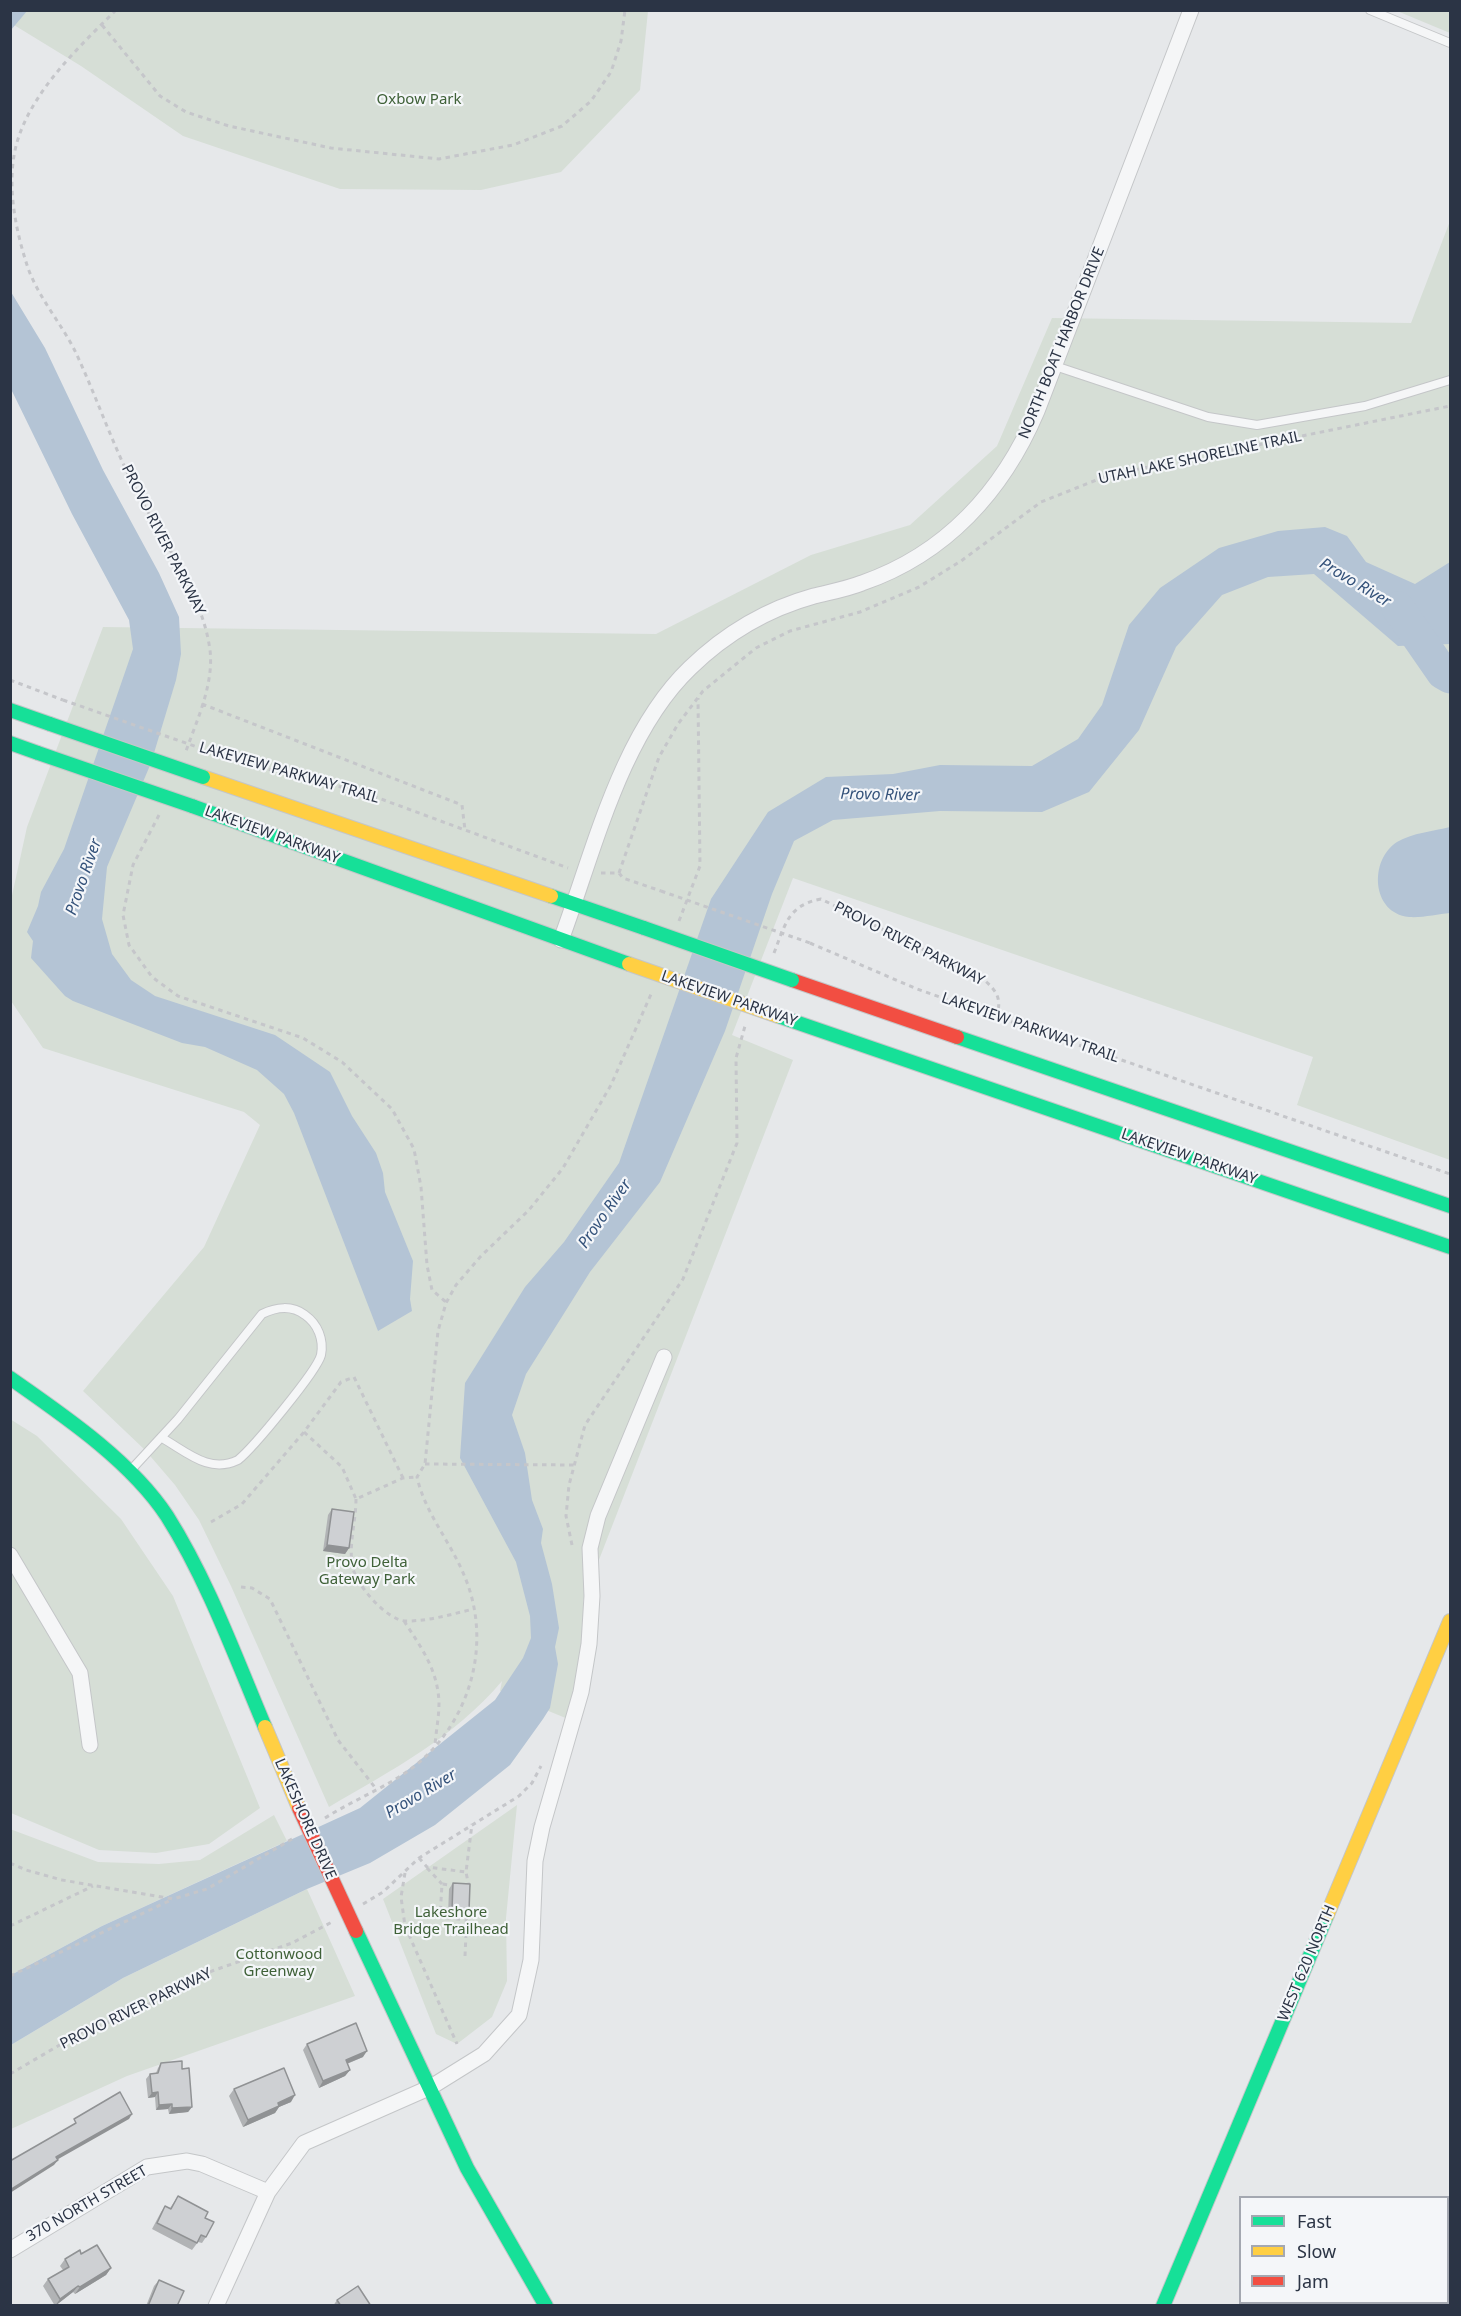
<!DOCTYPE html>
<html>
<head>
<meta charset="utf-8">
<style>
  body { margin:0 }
  #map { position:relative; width:1461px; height:2316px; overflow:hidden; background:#e6e8ea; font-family:"Noto Sans",sans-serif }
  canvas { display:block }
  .frame { position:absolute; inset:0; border:12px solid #2b3445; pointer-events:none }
  .legend { position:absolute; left:1239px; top:2196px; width:210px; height:108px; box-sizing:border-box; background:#f4f6f9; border:2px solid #a4a8b1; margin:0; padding:8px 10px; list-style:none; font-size:18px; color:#2b3445 }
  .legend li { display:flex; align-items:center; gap:12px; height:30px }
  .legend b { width:30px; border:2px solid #a4a8b1 }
</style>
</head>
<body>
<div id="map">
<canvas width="1461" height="2316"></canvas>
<div class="frame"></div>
<ul class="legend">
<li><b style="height:8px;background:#16e098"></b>Fast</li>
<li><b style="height:8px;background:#ffcf43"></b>Slow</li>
<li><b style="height:8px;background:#f24e42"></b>Jam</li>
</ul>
</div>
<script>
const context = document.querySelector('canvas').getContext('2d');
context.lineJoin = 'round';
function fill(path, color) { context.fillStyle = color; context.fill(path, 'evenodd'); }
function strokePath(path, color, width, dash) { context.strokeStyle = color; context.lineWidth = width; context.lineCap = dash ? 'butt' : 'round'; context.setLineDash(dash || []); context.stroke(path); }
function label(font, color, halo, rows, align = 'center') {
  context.font = font + ' "Noto Sans",sans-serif'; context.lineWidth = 4.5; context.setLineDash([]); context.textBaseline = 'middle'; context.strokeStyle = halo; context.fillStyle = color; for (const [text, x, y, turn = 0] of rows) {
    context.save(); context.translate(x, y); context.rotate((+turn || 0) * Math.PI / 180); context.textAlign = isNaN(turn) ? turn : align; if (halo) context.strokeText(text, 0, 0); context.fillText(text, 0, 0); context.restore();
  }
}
fill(new Path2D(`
  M27,10L648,11L640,90L561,172L481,190L340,189L183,136L81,66L14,25Z
  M1397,11H1450V33Z
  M1450,221V1160L1297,1105L1313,1057L793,878L732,1035L793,1060L583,1601V1640L568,1719L500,1691L502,1681C454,1738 392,1770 329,1807L231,1586L199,1520L175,1485L145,1450L83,1391L204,1247L260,1125L244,1112L43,1048L11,1001V900L27,827L103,627L656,634L811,555L910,525L997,446L1052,318L1411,323Z
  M10,1419L37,1436L121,1519L173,1596L260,1808L209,1844L156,1853L99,1850L11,1813Z
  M517,1805L506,1918L507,1981L492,2017L457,2044L436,2034L383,1899Z
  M274,1815L287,1841L102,1926L11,1975L10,1829L98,1862L159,1864L200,1860Z
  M307,1889L355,1996L127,2076L11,2129V2045L123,1978Z`), '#d6ded6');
fill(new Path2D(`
  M11,10L27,11L11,30L10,11Z
  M11,292L45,348L103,470L159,573L179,617L181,654L176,680L151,763L107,867L102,919L112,954L131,980L155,996L275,1035L330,1072L352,1116L376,1153L383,1173L385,1192L413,1261L410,1299L412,1311L378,1331L294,1113L284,1094L257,1070L205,1047L182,1043L73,1001L65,996L31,958L33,941L27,932L38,906L41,892L64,849L133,649L129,620L72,514L11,389Z
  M1325,527L1347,536L1366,562L1415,584L1450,562V644L1398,646L1314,574L1268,577L1222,595L1176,647L1139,730L1089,792L1042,812L940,811L833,820L794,841L772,894L725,1031L660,1182L590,1272L526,1374L512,1415L525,1453L532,1500L543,1529L541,1543L552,1584L559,1628L555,1647L558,1664L550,1708L543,1719L510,1765L435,1825L370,1863L307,1889L123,1978L11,2045V1975L102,1926L360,1808L495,1700L523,1658L531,1638L530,1616L516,1562L460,1458L465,1383L525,1287L564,1242L619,1163L711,899L768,812L826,777L893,774L940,765L1032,766L1078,739L1102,705L1129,625L1160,588L1219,548L1278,531Z
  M1450,827V913C1438,914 1422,918 1409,917C1371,913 1369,860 1397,842C1412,833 1434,831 1450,827Z`), '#b4c4d5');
strokePath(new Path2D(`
  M1398,608L1443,673L1450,677`), '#b4c4d5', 33);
const lane = new Path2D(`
  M1370,10L1450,43
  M1055,366L1208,417L1257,425L1365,406L1450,380
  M130,1471L178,1419L262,1314C276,1307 292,1305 305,1315C318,1324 324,1340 321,1355C317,1371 253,1448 238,1460C209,1474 187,1452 162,1438`);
const street = new Path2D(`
  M561,940C594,851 621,734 690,668C725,634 767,609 814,596C830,592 847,589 862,583C946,554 1003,491 1037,411L1191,10
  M10,1555L80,1673L90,1745
  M10,2250L147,2167L187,2161L202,2164L268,2192
  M216,2306L268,2192L304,2143L431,2087L484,2054L519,2015L531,1960L535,1861L542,1827L581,1692L589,1644L592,1596L590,1548L598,1516L664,1357`);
const fast = new Path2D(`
  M10,710L50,724
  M10,743L38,753
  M192,806L629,964
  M551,896L644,928
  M778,1016L1450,1247
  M957,1037L1450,1206
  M10,1378C63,1415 131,1461 167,1516C208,1581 235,1656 265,1727
  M356,1931L467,2168L546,2306
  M1163,2306L1327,1915`);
const slow = new Path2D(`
  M203,777L551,896
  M265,1727L299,1808
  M1327,1915L1450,1621`);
const jam = new Path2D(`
  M792,980L957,1037`);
strokePath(lane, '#c4c6c8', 10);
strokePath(street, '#c4c6c8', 17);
strokePath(fast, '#c4c6c8', 16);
strokePath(slow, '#c4c6c8', 16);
strokePath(jam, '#c4c6c8', 16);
strokePath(new Path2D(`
  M116,10C80,46 36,87 19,136C5,176 14,225 27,265C37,296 62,324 76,353C97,398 113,446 136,490C162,541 202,592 210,650C214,684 197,720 186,751
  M102,25L160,96L186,112L229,126L331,148L439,159L513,145L562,126L591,101L611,72L621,41L625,10
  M10,680L63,700
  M202,704L462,805L465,830
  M217,754L312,782L354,789L568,868
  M159,815L133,865L123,915L129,945L152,977L178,996L303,1038L342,1062L392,1109L414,1149L421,1187L427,1265L432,1290L446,1302
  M601,873H619
  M619,873L659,757L678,724L703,691L756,648L790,631L860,612L919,587L961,561L1041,502L1109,475L1450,406
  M619,873L623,878L661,891
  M679,921L700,866L698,698
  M810,943L917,989L1450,1174
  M774,953C785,925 788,905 821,899L983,979C996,990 1002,998 997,1015
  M304,1432L342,1467L356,1499L403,1478L417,1477
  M425,1464L575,1465
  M356,1499C356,1521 349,1542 352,1564C354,1583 387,1621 406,1621C431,1621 451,1614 474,1609
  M211,1522L242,1504L304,1432L341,1382L354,1377L403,1478
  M572,1545L566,1516L569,1485L585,1425L683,1279L737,1143L736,1058L745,1026
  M241,1587L252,1588L270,1599L338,1740L377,1790
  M404,1621C421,1647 438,1670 439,1703C439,1717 436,1731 435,1745
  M325,1818C355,1799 388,1787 416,1765C471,1720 493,1642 464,1575C450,1541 425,1513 417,1477L425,1464L438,1331L446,1303L456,1285L481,1256L529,1210L563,1168L611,1085L652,992
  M419,1858L427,1867L466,1872
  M10,1863L26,1870L62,1880L173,1899L207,1889L292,1839
  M427,1868L442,1884
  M405,1873L401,1897L405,1926L457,2044
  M456,1886L442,1884L440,1917L467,1920
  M469,1887L466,1872L472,1824
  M363,1904L383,1892L419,1858L519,1796L532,1783L541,1766
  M10,1926L93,1886
  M465,1956L467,1912
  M10,1976L171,1900
  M10,2074L82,2032L130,2014L212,1971L292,1943L332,1922`), '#c5c6ca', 3, [4.5, 4.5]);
strokePath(lane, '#f5f6f7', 8);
strokePath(street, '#f5f6f7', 15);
strokePath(fast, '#16e098', 14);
strokePath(slow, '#ffcf43', 14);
strokePath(jam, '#f24e42', 14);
const fastBridge = new Path2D(`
  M50,724L203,777
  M38,753L192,806
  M644,928L792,980`);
const slowBridge = new Path2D(`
  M629,964L778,1016`);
const jamBridge = new Path2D(`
  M299,1808L356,1931`);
strokePath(fastBridge, '#c4c6c8', 16, []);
strokePath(slowBridge, '#c4c6c8', 16, []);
strokePath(jamBridge, '#c4c6c8', 16, []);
strokePath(new Path2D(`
  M63,700L217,754
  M661,891L810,943`), '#c5c6ca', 3, [4.5, 4.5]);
strokePath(fastBridge, '#16e098', 14);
strokePath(slowBridge, '#ffcf43', 14);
strokePath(jamBridge, '#f24e42', 14);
fill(new Path2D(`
  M332,1509L349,1548L345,1554L323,1551L328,1515Z
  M453,1883L464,1917L448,1916L449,1889Z
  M307,2044L363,2057L347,2064L350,2070L345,2076L319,2088L303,2050Z
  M161,2063L182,2069L192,2107L188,2112L169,2114L168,2109L156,2110L155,2097L148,2098L146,2079L150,2074L156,2073L158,2068Z
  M234,2089L291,2102L279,2107L275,2113L243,2127L229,2096Z
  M178,2196L205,2218L206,2237L202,2243L198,2242L192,2250L152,2229L161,2212L165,2206L170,2208Z
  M81,2254L111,2268L106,2275L75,2294L73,2292L55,2306L43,2286L48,2279L63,2270L60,2266L65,2259Z
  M159,2280L177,2306H146L154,2286Z
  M337,2300L371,2306H333Z`), '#b1b3b5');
fill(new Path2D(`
  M327,1545L349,1548L345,1554L323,1551Z
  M452,1910L469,1911L464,1917L448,1916Z
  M367,2051L363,2057L341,2066L346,2060Z
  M350,2070L345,2076L319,2088L323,2081Z
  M158,2092L155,2097L148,2098L152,2093Z
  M295,2095L291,2102L279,2107L275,2113L243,2127L248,2120L278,2103Z
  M172,2104L168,2109L156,2110L159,2105Z
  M192,2107L188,2112L169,2114L172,2108Z
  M132,2114L129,2119L53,2162L56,2157Z
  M58,2160L54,2165L10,2193V2190Z
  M111,2268L106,2275L75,2294L80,2287Z
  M78,2286L73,2292L55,2306L60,2299Z`), '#909294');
const building = new Path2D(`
  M332,1509L354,1512L349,1548L327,1545Z
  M453,1883L470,1884L469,1911L452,1910Z
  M356,2023L367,2051L346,2060L350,2070L323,2081L307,2044Z
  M182,2061V2069L189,2068L192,2107L172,2108V2104L159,2105L158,2092L152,2093L150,2074L158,2073L161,2063Z
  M284,2068L295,2095L278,2103L279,2106L248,2120L234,2089Z
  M120,2092L132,2114L56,2157L58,2160L10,2190V2161L76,2123L74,2119Z
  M178,2196L208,2212L205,2218L214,2222L206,2237L201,2235L197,2243L157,2223L165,2206L171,2209Z
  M97,2245L111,2268L80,2287L78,2286L60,2299L48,2279L69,2267L65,2259L80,2250L81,2254Z
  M159,2280L184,2291L177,2306H148Z
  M358,2286L371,2306H341L337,2300Z`);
fill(building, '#ced0d3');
strokePath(building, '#909294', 1.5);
label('15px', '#3f6138', '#f4f6f9', [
  ["Oxbow Park",419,100],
  ["Provo Delta",367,1563],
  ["Gateway Park",367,1580],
  ["Lakeshore",451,1913],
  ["Bridge Trailhead",451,1930],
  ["Cottonwood",279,1955],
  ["Greenway",279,1972]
]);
label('15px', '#2b3445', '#f4f6f9', [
  ["NORTH BOAT HARBOR DRIVE",1062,343,-68],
  ["UTAH LAKE SHORELINE TRAIL",1200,458,-12],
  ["PROVO RIVER PARKWAY",163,540,63],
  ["LAKEVIEW PARKWAY TRAIL",289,773,16],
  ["LAKEVIEW PARKWAY",272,835,20],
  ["PROVO RIVER PARKWAY",909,944,27],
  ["LAKEVIEW PARKWAY",729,999,19],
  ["LAKEVIEW PARKWAY TRAIL",1030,1028,19],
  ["LAKEVIEW PARKWAY",1189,1157,19],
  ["LAKESHORE DRIVE",305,1819,66],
  ["WEST 620 NORTH",1307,1963,-67],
  ["PROVO RIVER PARKWAY",136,2009,-26],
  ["370 NORTH STREET",87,2204,-30]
]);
label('italic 16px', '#34527a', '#f4f6f9', [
  ["Provo River",1355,583,31],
  ["Provo River",880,795,1],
  ["Provo River",84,877,-71],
  ["Provo River",605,1214,-55],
  ["Provo River",421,1794,-31]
]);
</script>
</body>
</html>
